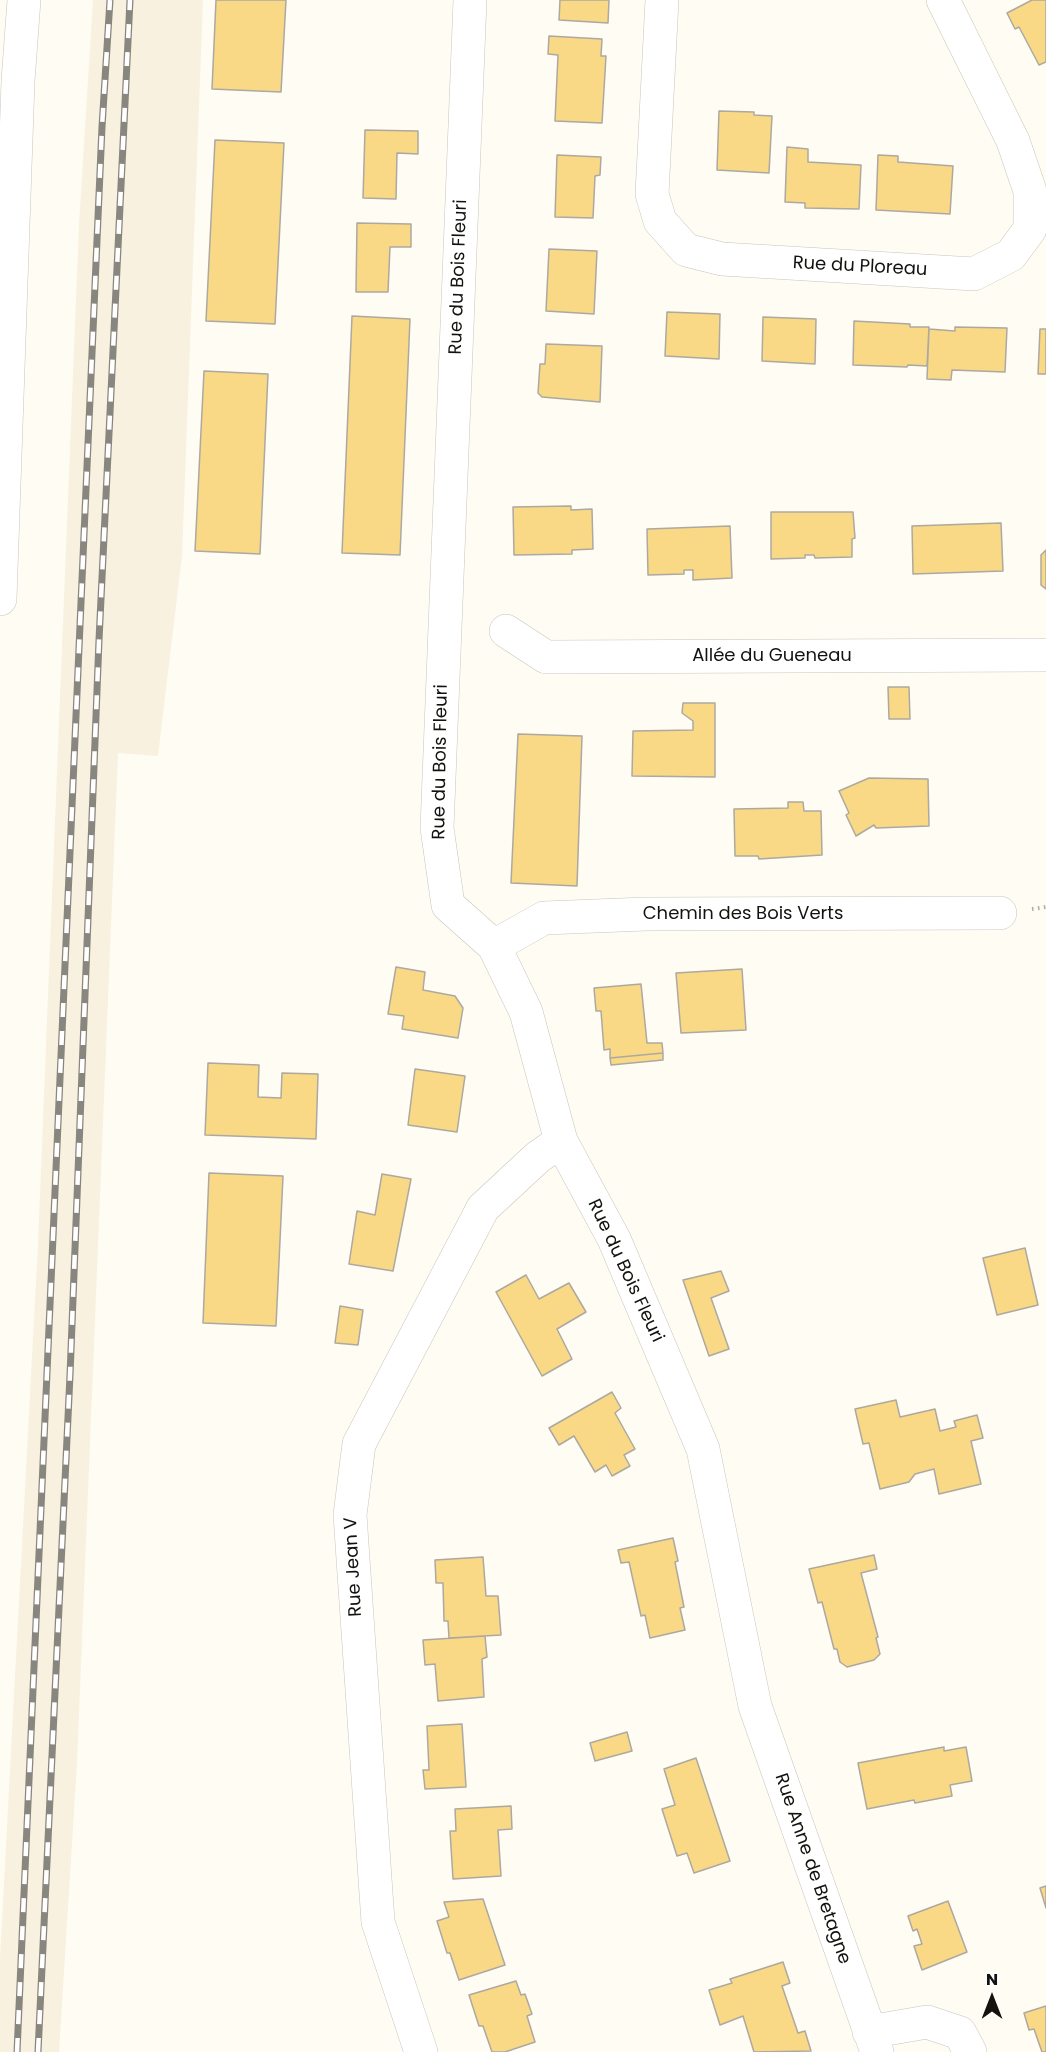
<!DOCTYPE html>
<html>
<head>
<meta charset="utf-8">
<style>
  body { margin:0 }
  #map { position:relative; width:1046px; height:2052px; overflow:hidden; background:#fffcf3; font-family:Poppins,sans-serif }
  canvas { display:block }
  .north { position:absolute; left:962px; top:1968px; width:60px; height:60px; -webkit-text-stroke:4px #fff; paint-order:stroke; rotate:0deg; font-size:16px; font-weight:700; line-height:24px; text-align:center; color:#14120f }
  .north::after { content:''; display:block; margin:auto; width:21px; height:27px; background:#14120f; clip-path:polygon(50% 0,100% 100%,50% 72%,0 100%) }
</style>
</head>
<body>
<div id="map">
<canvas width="1046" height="2052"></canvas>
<div class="north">N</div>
</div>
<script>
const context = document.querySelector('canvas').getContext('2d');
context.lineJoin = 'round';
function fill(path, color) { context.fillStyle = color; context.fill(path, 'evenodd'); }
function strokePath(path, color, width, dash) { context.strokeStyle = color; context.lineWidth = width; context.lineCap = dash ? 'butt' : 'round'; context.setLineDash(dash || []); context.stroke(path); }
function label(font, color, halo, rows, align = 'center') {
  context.font = font + ' Poppins,sans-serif'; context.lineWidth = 4.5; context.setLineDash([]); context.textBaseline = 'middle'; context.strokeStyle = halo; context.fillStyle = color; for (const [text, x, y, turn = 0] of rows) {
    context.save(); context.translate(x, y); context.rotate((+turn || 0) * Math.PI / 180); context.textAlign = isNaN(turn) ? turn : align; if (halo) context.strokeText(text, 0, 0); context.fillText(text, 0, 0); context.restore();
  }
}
fill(new Path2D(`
  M93,0H203L182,556L158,756L118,753L77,1763L59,2052H0V1958L38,1244L79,224Z`), '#f8f1e0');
const building = new Path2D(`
  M216,0H286L281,92L212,89Z
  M560,0H609L608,23L559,20Z
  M1032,0H1046V62L1039,65L1019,27L1015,29L1007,13Z
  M549,36L602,39L601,56H606L602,123L555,121L558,55L548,54Z
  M719,111L754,112V115L772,116L769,173L717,170Z
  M365,130L418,131V154L397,153L396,199L363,198Z
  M215,140L284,143L275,324L206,321Z
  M787,147L808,149V162L861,165L859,209L805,208V203L785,202Z
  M557,155L601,157L600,175L595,176L593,218L555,217Z
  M878,155L898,156V162L953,166L950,214L876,210Z
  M357,223L411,224V247H390L388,292H356Z
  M549,249L597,251L594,314L546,311Z
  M667,312L720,314L719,359L665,356Z
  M352,316L410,319L400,555L342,553Z
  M763,317L816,319L815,364L762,361Z
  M854,321L910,324V327H929L927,366L908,365L907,367L853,365Z
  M955,327L1007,328L1005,372L952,370L951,380L927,379L929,329L955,331Z
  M1040,329H1046V374H1038Z
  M546,344L602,346L600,402L542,397L538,393L540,364H545Z
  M204,371L268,374L260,554L195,551Z
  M571,506V510L592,509L593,549L572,550V554L514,555L513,507Z
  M771,512H853L855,538L852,539V557L815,558L814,555H805V558L771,559Z
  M1001,523L1003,571L913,574L912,526Z
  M730,526L732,578L693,580V570H684V574L648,575L647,529Z
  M1046,550V589L1041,585V555Z
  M888,687H909L910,719H889Z
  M683,703H715V777L632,776L633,731L693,730V721L682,713Z
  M518,734L582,736L577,886L511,883Z
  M869,778L928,779L929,826L876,828L874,825L856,836L846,815L849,813L839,791Z
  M788,802H803L804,811H821L822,855L759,859L758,856H735L734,809L788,808Z
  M396,967L425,972L423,990L455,996L463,1008L458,1038L402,1029L404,1016L388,1014Z
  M742,969L746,1030L681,1033L676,973Z
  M641,984L647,1043H662L663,1053L610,1058V1049L604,1050L601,1011H596L594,988Z
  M663,1053V1060L611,1065L610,1058Z
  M208,1063L259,1065L258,1097L281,1098L282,1073L318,1074L316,1139L205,1135Z
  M415,1069L465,1076L457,1132L408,1125Z
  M209,1173L283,1176L276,1326L203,1323Z
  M382,1174L411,1179L393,1271L349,1264L357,1211L375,1215Z
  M1025,1248L1038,1305L997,1315L983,1258Z
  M721,1271L729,1291L711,1298L729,1349L709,1356L683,1280Z
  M526,1275L539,1299L569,1283L586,1312L557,1329L572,1359L542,1376L496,1292Z
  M340,1306L363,1310L358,1345L335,1343Z
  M612,1392L621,1408L615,1413L635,1449L624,1455L630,1466L612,1476L606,1465L595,1472L574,1436L559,1445L549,1428Z
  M896,1400L900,1417L935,1409L940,1431L956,1427L954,1421L977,1415L983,1438L971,1441L981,1484L939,1494L934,1469L915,1474L909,1482L880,1489L869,1443L863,1444L855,1409Z
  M673,1538L678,1561L675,1562L684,1607L680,1608L685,1630L650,1638L645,1615L641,1616L629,1562L621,1563L618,1550Z
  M874,1555L877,1569L861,1573L878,1637L876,1638L880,1654L874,1660L847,1667L840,1662L837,1649H834L822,1602L818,1603L809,1569Z
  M483,1557L486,1596H498L501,1635L449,1638L448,1621H444L443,1583H436L435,1560Z
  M485,1636L487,1657L482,1659L484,1697L438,1701L435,1664L425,1665L423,1640Z
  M462,1724L466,1787L425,1789L423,1770H429L427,1726Z
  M627,1732L632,1751L595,1761L590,1743Z
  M944,1747V1751L966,1747L972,1781L950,1785L952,1796L915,1803L914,1800L867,1809L858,1763Z
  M696,1758L730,1861L694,1873L687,1853L677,1856L662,1809L675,1805L664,1769Z
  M511,1806L512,1829L498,1830L501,1876L453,1879L450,1831H456L455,1809Z
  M1046,1886V1908L1040,1888Z
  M483,1899L505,1965L459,1980L450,1953H447L437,1921L449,1917L444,1902Z
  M948,1901L967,1952L922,1970L914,1946L922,1944L917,1929L913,1931L908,1916Z
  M783,1962L790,1983L782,1986L798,2033L805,2031L811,2051L754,2052L743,2016L720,2025L709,1990L732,1983L730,1979Z
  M516,1981L521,1995L525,1994L532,2014L527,2016L535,2042L505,2052H492L483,2026H479L469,1995Z
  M1046,2006V2052H1042L1034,2029L1029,2030L1024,2013Z`);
fill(building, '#f9d986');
strokePath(building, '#ada9a0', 1.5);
const minor = new Path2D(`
  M470,0L437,828L448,905L494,946L526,1012L561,1141L614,1239L703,1449L755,1706L877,2052
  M662,0L652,194L660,221L686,250L722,259L974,274L1011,255L1030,229V191L1013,141L943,0
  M506,631L546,657L1046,655
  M494,946L544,918L646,914L1000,913
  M869,2032L927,2022L960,2033L970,2052
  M421,2052L378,1922L350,1515L359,1444L483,1208L538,1157L561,1141`);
const major = new Path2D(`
  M0,599L18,81L24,0`);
strokePath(minor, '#c8c5bb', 34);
strokePath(major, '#c8c5bb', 34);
strokePath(new Path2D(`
  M1032,909L1046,907`), '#aeaba4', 4, [1.5, 4.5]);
strokePath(minor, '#fff', 33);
strokePath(major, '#fff', 33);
const rail = new Path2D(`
  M17,2052L102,127L110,0
  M38,2052L70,1375L99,640L130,0`);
strokePath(rail, '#898680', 7);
strokePath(rail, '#fff', 4.5, [14]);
label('18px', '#14120f', '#fff', [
  ["Rue du Ploreau",860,267,3],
  ["Rue du Bois Fleuri",459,277,-88],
  ["Allée du Gueneau",772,656],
  ["Rue du Bois Fleuri",441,762,-89],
  ["Chemin des Bois Verts",743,914],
  ["Rue du Bois Fleuri",625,1271,65],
  ["Rue Jean V",354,1567,-93],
  ["Rue Anne de Bretagne",812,1869,71]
]);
</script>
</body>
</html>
